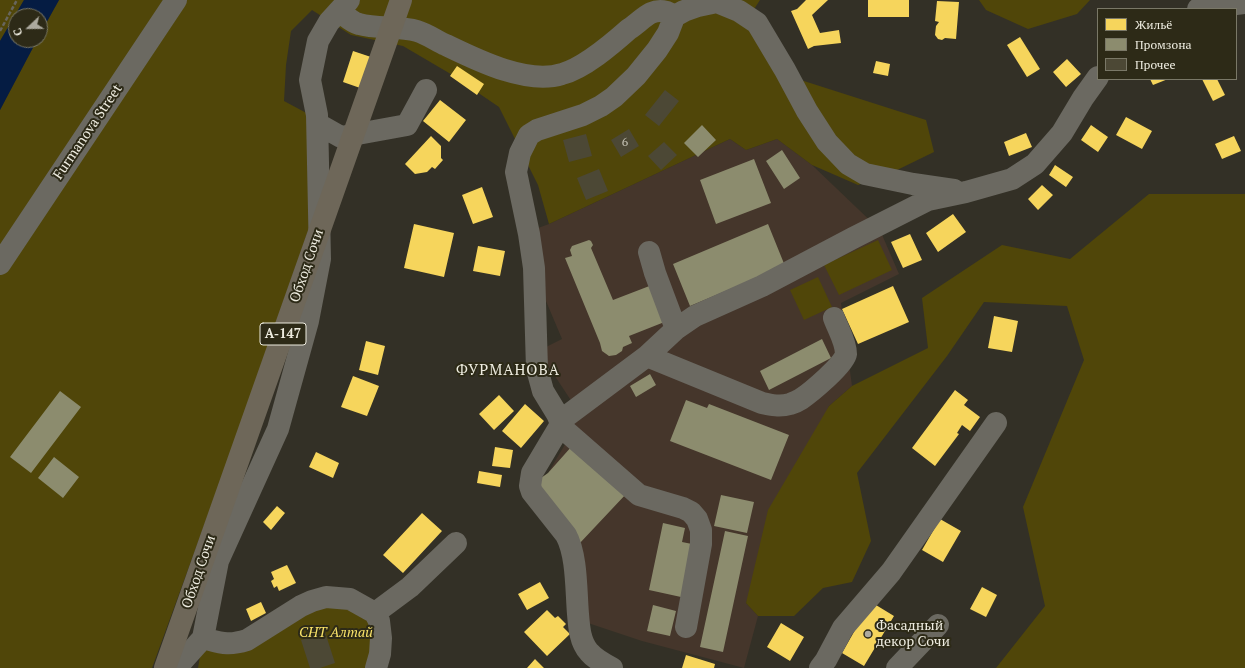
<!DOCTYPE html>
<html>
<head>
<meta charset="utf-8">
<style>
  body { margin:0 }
  #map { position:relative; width:1245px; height:668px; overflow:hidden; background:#333026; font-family:"PT Serif",serif }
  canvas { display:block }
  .legend { position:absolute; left:1097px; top:8px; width:140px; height:72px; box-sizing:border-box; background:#2d2a17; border:1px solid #7a7867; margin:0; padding:5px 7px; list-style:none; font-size:12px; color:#eeece0 }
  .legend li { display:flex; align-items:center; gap:8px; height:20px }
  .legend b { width:20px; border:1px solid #7a7867 }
  .north { position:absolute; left:8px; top:8px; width:40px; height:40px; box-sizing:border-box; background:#2d2a17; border:1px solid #7a7867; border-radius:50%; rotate:248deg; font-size:11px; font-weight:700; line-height:16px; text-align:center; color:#eeece0 }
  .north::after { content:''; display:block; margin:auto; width:14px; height:18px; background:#adaa9f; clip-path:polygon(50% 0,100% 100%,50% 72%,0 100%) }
</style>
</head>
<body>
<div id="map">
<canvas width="1245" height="668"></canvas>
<ul class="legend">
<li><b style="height:11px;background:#f6d55c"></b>Жильё</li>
<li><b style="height:11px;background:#8c8c6e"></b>Промзона</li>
<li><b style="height:11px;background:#4c4835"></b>Прочее</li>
</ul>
<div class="north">С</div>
</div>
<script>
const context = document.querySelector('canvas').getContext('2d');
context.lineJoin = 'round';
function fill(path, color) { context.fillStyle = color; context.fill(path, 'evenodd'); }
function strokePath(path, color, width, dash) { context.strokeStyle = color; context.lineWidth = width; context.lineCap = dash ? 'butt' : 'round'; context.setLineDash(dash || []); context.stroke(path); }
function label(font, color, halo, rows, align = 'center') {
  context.font = font + ' "PT Serif",serif'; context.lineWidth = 4; context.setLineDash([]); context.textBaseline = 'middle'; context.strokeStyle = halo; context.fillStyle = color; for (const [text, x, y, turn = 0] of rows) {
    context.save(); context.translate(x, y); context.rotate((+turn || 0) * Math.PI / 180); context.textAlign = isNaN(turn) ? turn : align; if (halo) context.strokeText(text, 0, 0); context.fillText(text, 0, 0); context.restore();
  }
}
fill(new Path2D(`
  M730,139L746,150L777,139L812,165L880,230L899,274L841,303L852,386L829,406L746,603L758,616L744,668L642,641L585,622L579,544L534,483L548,473L573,431L574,405L545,361L546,347L562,339L543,294L538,228L549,224Z`), '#45362b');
fill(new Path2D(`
  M0,0H24L0,41Z
  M59,0H760L749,17L782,74L926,120L934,152L895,171L858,185L812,165L777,139L746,150L730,139L549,224L538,185L499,107L449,73L403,46L351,35L312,10L291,31L286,65L284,101L312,116L313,217L224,471L152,668H0V110L37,40H40V34Z
  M979,0H1090L1077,14L1028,29L986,10Z
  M1149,194H1245V668H996L1045,606L1023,507L1084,360L1067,306L984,302L947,356L857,473L871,541L852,582L823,588L794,616H758L746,603L768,510L829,406L852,386L928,348L922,298L1002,245L1070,259Z
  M878,240L892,270L839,295L824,265Z
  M818,277L832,307L804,320L790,290Z
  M312,601L375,613L376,668H198L203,638L227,644Z`), '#504609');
fill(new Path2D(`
  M24,0H59L40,34V16H16V40H37L0,110V41Z`), '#051c43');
fill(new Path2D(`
  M806,0H828L812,15L820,33L839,30L841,43L814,46L808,49L791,11L797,9Z
  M868,0H909V17H868Z
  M937,1L959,2L956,39L945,38L942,40L938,39L935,35L936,26L939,22L935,21Z
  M1020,37L1040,69L1027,77L1007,45Z
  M353,51L374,58L363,89L343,82Z
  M1067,59L1081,74L1066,87L1053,72Z
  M876,61L890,64L888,76L873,73Z
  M457,66L484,84L477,95L450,76Z
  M1150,79H1168L1153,85Z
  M1202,79H1217L1225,95L1213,101Z
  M440,100L466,120L449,142L423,121Z
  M1126,117L1152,131L1142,149L1116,135Z
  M1091,125L1108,137L1098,152L1081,140Z
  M1026,133L1032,147L1009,156L1004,142Z
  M431,136L441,146V158L443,160L435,169L432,167L427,172L415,174L405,164Z
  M1234,136L1241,151L1222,159L1215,144Z
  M1055,165L1073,177L1066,187L1049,175Z
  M1042,185L1053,195L1038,210L1028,199Z
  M482,187L493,217L473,224L462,195Z
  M953,214L966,232L938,252L926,233Z
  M414,224L454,233L444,277L404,268Z
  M910,234L922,260L903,268L891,242Z
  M478,246L505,251L500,276L473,271Z
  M893,286L909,322L858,344L842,309Z
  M994,316L1018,321L1012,352L988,348Z
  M366,341L385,346L378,375L359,370Z
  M353,376L379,386L367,416L341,407Z
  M955,390L968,400L964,405L980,417L970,431L962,425L957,433L959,434L935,466L912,448Z
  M499,395L514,411L494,430L479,414Z
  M525,404L544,421L521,448L502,431Z
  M495,447L513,450L510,468L492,466Z
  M316,452L339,463L333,478L309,467Z
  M479,471L502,475L500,487L477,483Z
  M277,506L285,513L271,530L263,522Z
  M422,513L442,531L403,573L383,555Z
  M940,519L961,531L943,562L922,550Z
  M287,565L296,583L279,591L277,586L274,588L271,581L274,579L271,572Z
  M540,582L549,598L527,610L518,594Z
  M982,587L997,595L986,617L970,609Z
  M261,602L266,613L251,621L246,609Z
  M871,602L894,616L864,666L842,653Z
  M547,610L555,618L558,616L566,624L563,627L570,634L547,656L524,632Z
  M781,623L804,637L790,661L767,647Z
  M686,655L715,664L714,668H682Z
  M535,659L544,668H527Z`), '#f6d55c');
fill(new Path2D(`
  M702,125L716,140L698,157L684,143Z
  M782,150L800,178L784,189L766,161Z
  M754,159L771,203L716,224L700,180Z
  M768,224L785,266L690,306L673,264Z
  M589,240L591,241L593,245L591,248L613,300L652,285L667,321L629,336L632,343L623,347L622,351L616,355L609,356L602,351L600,343L565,258L572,256L570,250L572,246Z
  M822,339L831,358L769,390L760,371Z
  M650,374L656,385L636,397L630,386Z
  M60,391L81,407L31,473L10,457Z
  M686,400L707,408L709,404L789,435L771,480L670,441Z
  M572,446L627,493L579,544L534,483L548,473Z
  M54,457L79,477L63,498L38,478Z
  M721,495L754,502L747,533L714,526Z
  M663,523L685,528L682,542L692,544L681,597L649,590Z
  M725,531L748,536L723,652L700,647Z
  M653,605L676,611L670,636L647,631Z`), '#8c8c6e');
fill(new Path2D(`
  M665,90L679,101L659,126L645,115Z
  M629,129L639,146L621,157L611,140Z
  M586,134L592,156L569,162L563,140Z
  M664,142L677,155L661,170L648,156Z
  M599,169L608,191L586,200L577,178Z
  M325,632L335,663L320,668H310L301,640Z`), '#4c4835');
strokePath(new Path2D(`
  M0,31L17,0`), '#68665e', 2.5, [4, 2]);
strokePath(new Path2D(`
  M349,0L339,11C346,16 351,22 359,24C376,29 400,26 417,31C427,34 437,41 446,45C477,60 527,85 562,74C584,68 611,45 629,29C637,24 643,17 651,13C658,10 669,10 673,17
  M1198,9L1245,3
  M673,17L684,11L698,6L717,2L739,11L757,23L785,70L807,111L827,142L848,164L865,174L913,184L954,190
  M318,124L341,137L407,125L426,90
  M649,252L655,273L676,329
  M0,264L176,0
  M647,356L762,403C771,405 780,407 790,404C793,403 798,401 801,399C810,393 845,364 846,354C846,342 838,329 834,318
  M560,421L557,414L543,391L537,369L534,268L529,234L516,172L520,153L529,135L537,130L583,115L601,106L614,97L636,76L657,50L668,33L673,20V17
  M560,426L639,495L683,508L691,512L697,519L701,530V544L686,627
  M375,613L410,587L456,543
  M203,638C222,643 228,646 247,640L301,606L312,601L326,597L350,599L375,613L379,621L381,638L380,654L376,668
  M176,668L203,638L218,561L278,429L308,321L320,259L317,115L310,80L318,41L329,22L339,11
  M612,668C604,664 595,659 589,652C580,642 579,627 578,614C576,590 577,555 566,535L532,492L530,486L532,473L560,426V421L647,356L676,329L695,316L762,286L853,238L928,200L966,192L1012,179L1035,164L1062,133L1083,98L1098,77
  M820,668L826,660L843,628L891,572L996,423
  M897,668L938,625`), '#6b6961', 22);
strokePath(new Path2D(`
  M165,668L401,0`), '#6e6759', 22);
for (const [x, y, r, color] of [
  [868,634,4,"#adaa9f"]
]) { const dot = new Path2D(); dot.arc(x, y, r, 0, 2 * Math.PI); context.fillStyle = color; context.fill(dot); strokePath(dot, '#2d2a17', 1.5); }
label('12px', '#c6c3b5', null, [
  ["6",625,143]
]);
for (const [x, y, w] of [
  [283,334,46]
]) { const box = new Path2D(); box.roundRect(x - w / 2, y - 11, w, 22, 3); context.fillStyle = '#2d2a17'; context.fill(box); strokePath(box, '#eeece0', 1); }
label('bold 13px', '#eeece0', null, [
  ["А-147",283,334]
]);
label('14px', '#eeece0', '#2d2a17', [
  ["Furmanova Street",88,132,-56],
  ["Обход Сочи",307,266,-71],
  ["Обход Сочи",199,572,-71]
]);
label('14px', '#eeece0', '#2d2a17', [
  ["Фасадный",876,626],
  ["декор Сочи",876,642]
], 'left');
label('italic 14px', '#f9e369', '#2d2a17', [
  ["СНТ Алтай",336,633]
]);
context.letterSpacing = '1px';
label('15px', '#eeece0', '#2d2a17', [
  ["ФУРМАНОВА",508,371]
]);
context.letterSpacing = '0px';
</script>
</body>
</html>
